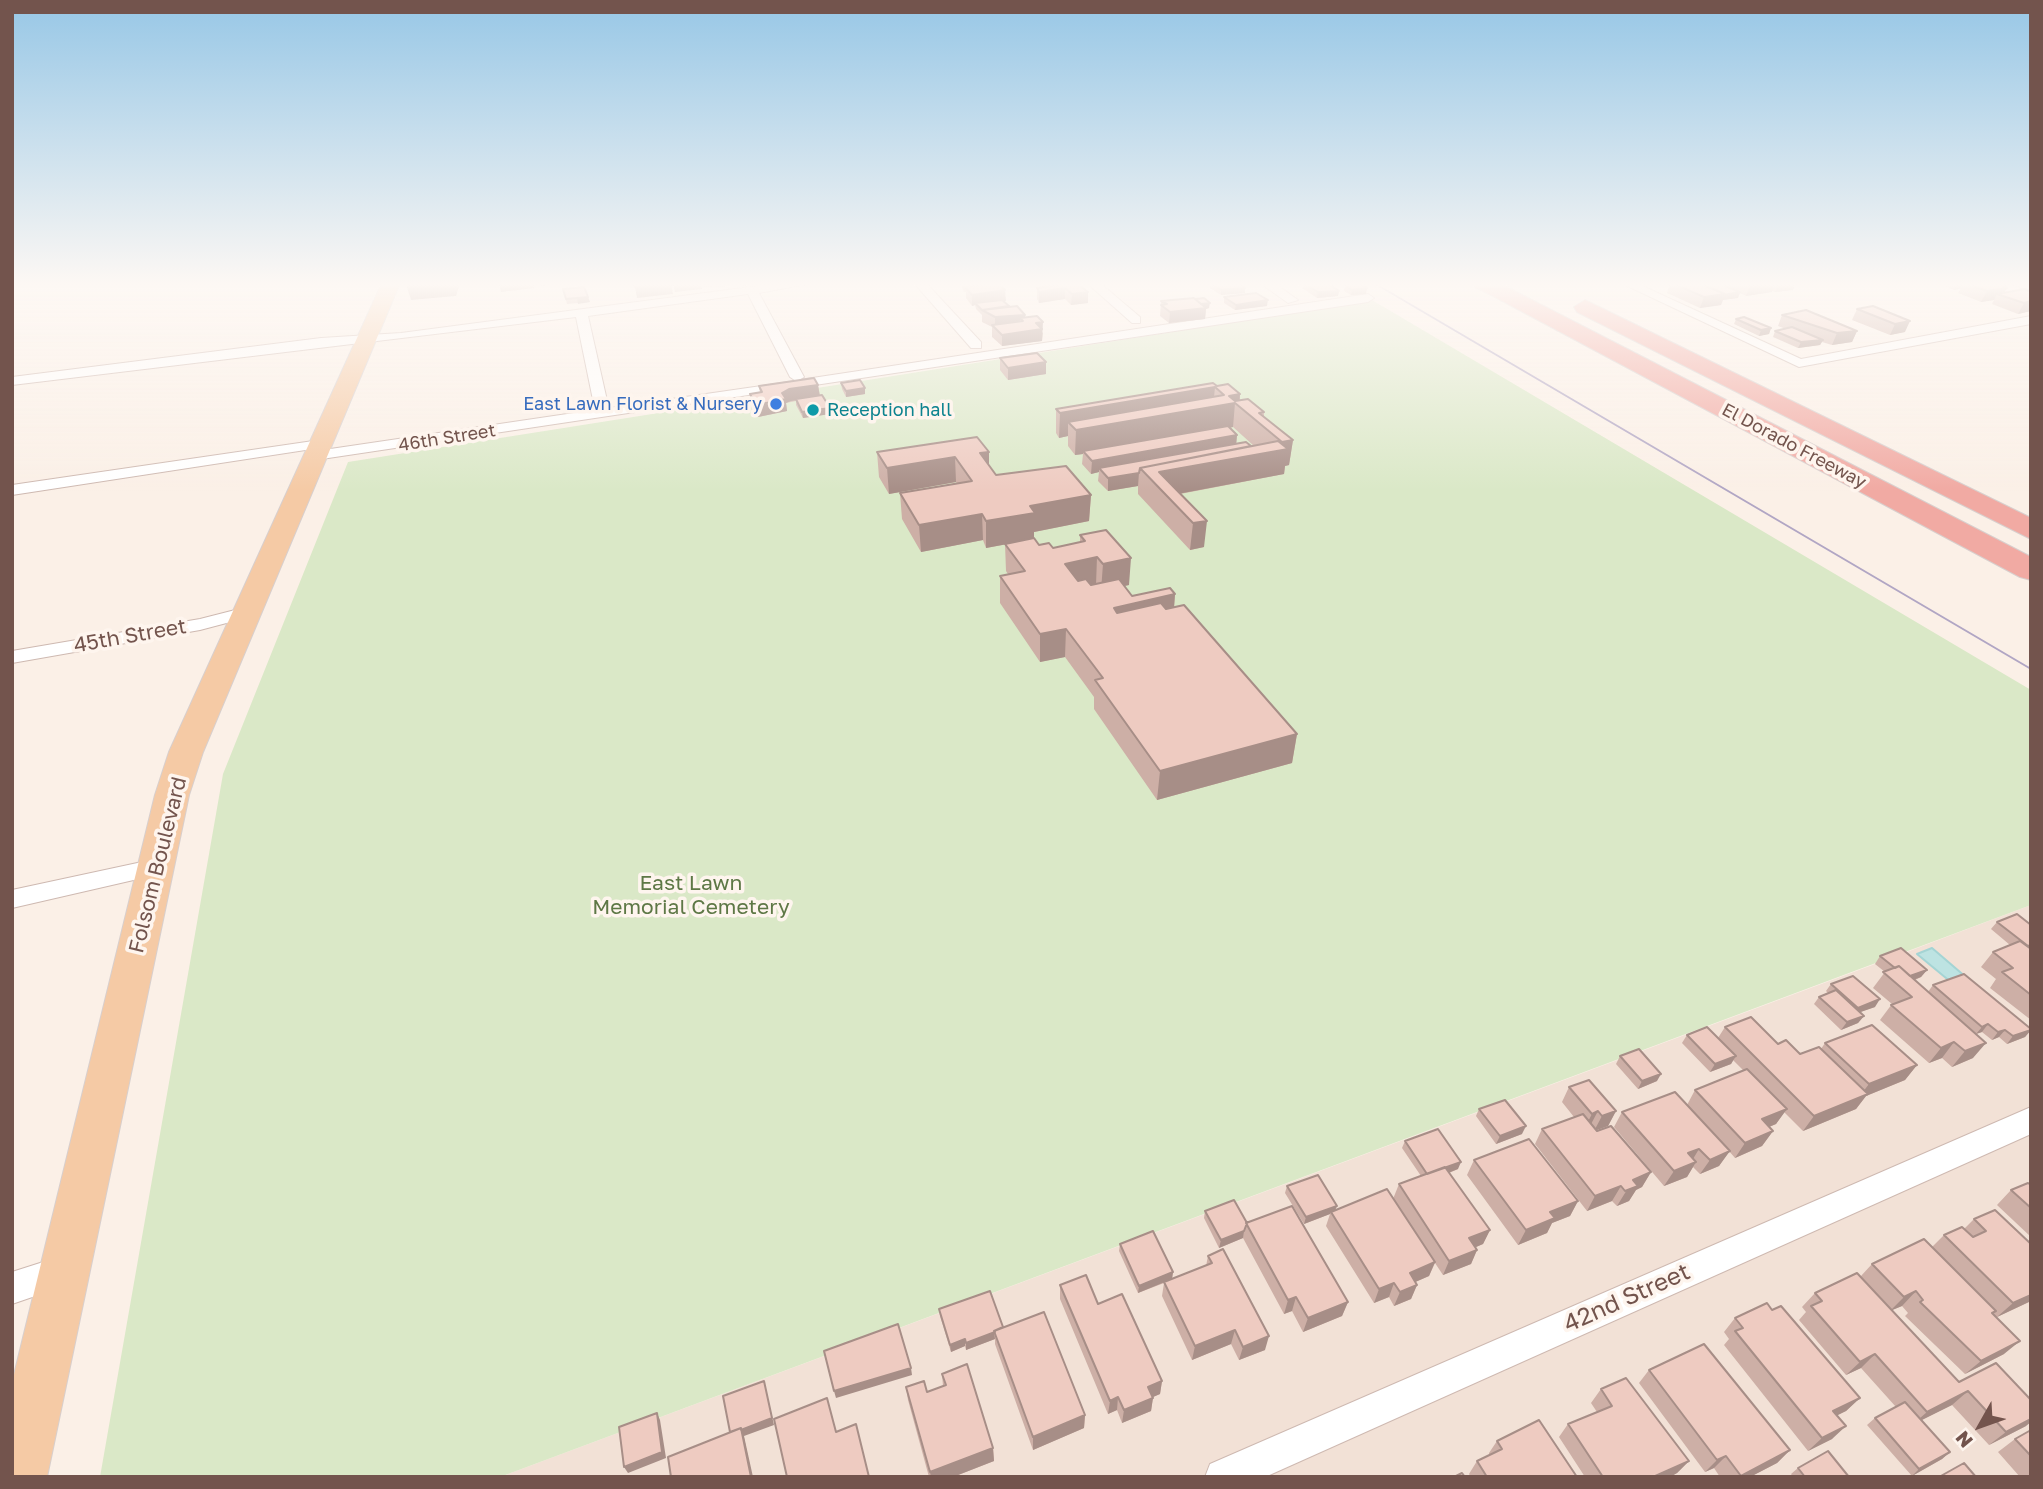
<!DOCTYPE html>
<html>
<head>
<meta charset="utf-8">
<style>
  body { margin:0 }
  #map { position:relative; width:2043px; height:1489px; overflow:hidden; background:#fbf0e7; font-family:"Golos Text",sans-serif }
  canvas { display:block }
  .frame { position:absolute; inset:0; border:14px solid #73544d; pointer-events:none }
  .north { position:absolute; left:1945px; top:1391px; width:70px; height:70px; -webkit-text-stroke:5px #fef5ee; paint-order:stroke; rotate:230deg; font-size:19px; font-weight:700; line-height:28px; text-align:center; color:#73544d }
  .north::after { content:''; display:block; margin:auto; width:24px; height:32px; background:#73544d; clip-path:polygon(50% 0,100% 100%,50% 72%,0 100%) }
</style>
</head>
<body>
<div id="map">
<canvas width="2043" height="1489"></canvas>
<div class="frame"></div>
<div class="north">N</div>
</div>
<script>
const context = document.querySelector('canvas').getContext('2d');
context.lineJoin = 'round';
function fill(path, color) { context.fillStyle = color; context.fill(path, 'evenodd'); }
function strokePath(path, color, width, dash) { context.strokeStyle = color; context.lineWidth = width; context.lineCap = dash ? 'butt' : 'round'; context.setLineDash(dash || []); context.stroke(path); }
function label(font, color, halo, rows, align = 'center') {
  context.font = font + ' "Golos Text",sans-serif'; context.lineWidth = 7; context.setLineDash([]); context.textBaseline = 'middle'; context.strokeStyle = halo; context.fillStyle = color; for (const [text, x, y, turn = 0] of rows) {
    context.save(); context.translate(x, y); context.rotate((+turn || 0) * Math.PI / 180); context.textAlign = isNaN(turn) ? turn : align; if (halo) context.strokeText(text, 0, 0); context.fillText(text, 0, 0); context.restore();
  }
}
fill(new Path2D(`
  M2031,905V1477H500L1875,964Z`), '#f2e1d6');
fill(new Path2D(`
  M1367,297L2031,690V905L500,1477H100L223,774L348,462L1197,328Z`), '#dae8c7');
const water = new Path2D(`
  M1932,948L1967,978L1952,983L1917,954Z`);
fill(water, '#bde3e2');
strokePath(water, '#a4d4d4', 2);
const minor = new Path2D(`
  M781,283H812L759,293L804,377L799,380L1368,294L1374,298L1368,302L315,460L310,458V452L601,409L594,405L576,317L12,385V377L321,338L401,333ZM748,294L790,377L796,381L602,409L608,405L588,316Z
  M914,283H926L981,342V348H971Z
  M1087,283H1100L1140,317V323H1132Z
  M1260,283H1274L1298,300L1288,303Z
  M1621,283H1636L1801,359L2031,316V324L1799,367Z
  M320,440L327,444L325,447L12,495V485Z
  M247,607L253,608L256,612L253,616L200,630L12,663V651L200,619Z
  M156,859L164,861L168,867L164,873L12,908V890Z
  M2031,1107V1134L1265,1477H1205L1210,1464Z
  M62,1256L73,1261L78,1272L73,1283L12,1304V1272Z`);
const tertiary = new Path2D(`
  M2010,283H2031V292Z`);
const primary = new Path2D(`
  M382,283H400L203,752L189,795L47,1477H12V1383L155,795L169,752Z`);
const motorway = new Path2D(`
  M1472,283H1499L2031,557V580L2020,577L1476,287Z
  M1585,300L2031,518V539L1577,312L1574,307Z`);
strokePath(minor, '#ceb9b1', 2);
strokePath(tertiary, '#ceb9b1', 2);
strokePath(primary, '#d8cfcd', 2);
strokePath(motorway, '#d8cfcd', 2);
fill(minor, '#fff');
fill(tertiary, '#fff');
fill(primary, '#f5caa5');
fill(motorway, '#f1aaa3');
strokePath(new Path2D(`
  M1374,283L2031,669`), '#b1a6c4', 2);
fill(new Path2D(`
  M702,283H733V286L705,287Z
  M961,283H986L1006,301H1004L1009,307L1025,315V318L1043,333L1042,341L1002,346L992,337V327L982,322V315L976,309L975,305L972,306L966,298V292H964L961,286Z
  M1026,283H1076L1088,303L1071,305L1065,299L1039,303L1037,299V288L1045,287L1043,284L1028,285Z
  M1200,283H1238L1245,288V293L1221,295L1210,288V285Z
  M1294,283H1327L1339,291L1338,296L1317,298L1302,288L1303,286H1300Z
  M1670,283H1699L1703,285L1729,287L1730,283H1792L1793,290L1775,292L1772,291V292L1746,296L1740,293L1738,298L1723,300L1721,305L1700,308L1667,293Z
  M1945,283H1999L2006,285L2004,292H2031V311L2018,314L1992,304L1994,300L1981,302L1958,293L1961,288L1954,290L1944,286Z
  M1345,285L1366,294L1351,295L1344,291Z
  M563,289L588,297L590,302L567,304Z
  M1224,297L1267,306L1235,310L1224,303Z
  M1161,301L1209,308L1206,309L1205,319L1169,323L1160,316Z
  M1873,306L1905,332L1890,335L1852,320L1857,309Z
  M1782,315L1857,331L1852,342L1832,345L1822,342L1820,345L1798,348L1773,337L1775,331L1786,329L1778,326Z
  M1736,319L1771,328L1769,334L1759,336L1734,324Z
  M1000,358L1046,362V374L1008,380L1000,370Z
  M841,383L865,394L846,397L842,389Z
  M818,385L820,396L830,414L803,418L796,405V401L786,403L787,411L758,417L752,406L750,394L760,393L759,386Z
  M1217,386L1240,394V400L1264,412V417L1293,440L1289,465L1285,466L1284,474L1180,494L1204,547L1190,550L1138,494V486L1108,491L1098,481L1099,472L1091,474L1082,464L1083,454L1075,455L1068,446V436L1059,438L1056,433V409ZM1233,427L1254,446L1236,443L1237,435L1230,428Z
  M877,452H989V466L996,475L1091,495L1089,521L1034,532V538L1039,545L1053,548L1080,542V535L1129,585L1124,586L1132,596L1175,594L1174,607L1297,734L1292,763L1157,800L1094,709V697L1065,657L1040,662L1000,603V576L1008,574L1006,571L1005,544L1013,543L986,548L983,540L921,552L902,519L900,493L957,484L956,482L889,494L879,477Z
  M1997,922L2031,925V1020L1990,988L1996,979L1981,967L1993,952L2010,945L1991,929Z
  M1880,956L1927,970L1921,977L1915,980L1928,992L1933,985L2031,1029V1030L2025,1037L2007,1044L1999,1037L1992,1040L1982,1032L1976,1034L1973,1058L1952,1067L1942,1058L1929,1063L1880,1020L1892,1004L1873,988L1885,972L1875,964Z
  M1831,984L1875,1007L1860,1012L1864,1016L1858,1023L1841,1030L1814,1004L1819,997L1828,993L1826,991Z
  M1725,1027L1778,1044L1800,1054L1821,1049L1825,1043L1917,1065L1905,1080L1866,1096L1856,1109L1803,1131L1784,1112L1776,1124L1769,1127L1773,1131L1762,1146L1735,1158L1729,1151L1719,1166L1700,1174L1693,1167L1687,1177L1664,1186L1614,1127L1622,1112L1687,1105L1695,1090L1744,1071L1733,1060L1731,1064L1710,1072L1682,1043L1687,1035L1718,1038Z
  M1620,1056L1657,1081L1638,1089L1616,1064Z
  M1569,1087L1616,1111L1608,1126L1597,1130L1651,1172L1642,1187L1636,1190L1629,1201L1617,1206L1612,1201L1587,1211L1535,1144L1542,1129L1574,1117L1562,1102Z
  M1479,1109L1522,1134L1496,1144L1476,1116Z
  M1405,1141L1458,1169L1449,1173L1490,1230L1483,1244L1476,1247L1477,1250L1471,1264L1443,1275L1435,1263L1429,1276L1415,1282L1417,1285L1411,1299L1394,1306L1389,1297L1374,1303L1326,1226L1330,1214L1304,1224L1285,1193L1287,1186L1335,1210L1393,1199L1399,1184L1421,1176L1402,1148Z
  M1474,1160L1578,1201L1570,1216L1552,1223L1547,1233L1518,1245L1467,1175Z
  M2031,1185V1237L1997,1205L2011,1190Z
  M1995,1210L2031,1301L1997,1317L2004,1354L1965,1374L1905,1316L1908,1313L1902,1306L1892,1310L1959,1382L2026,1426L1989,1445L1952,1405L1921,1420L1950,1452L1942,1459L1912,1476L1867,1425L1875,1418L1896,1407L1861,1368L1846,1375L1799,1320L1806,1312L1802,1307L1815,1293L1861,1276L1872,1264L1932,1247L1944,1235L1964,1229L1974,1219Z
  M1205,1211L1247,1223L1348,1302L1342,1316L1303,1332L1292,1311L1284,1314L1243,1238L1219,1248L1204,1218Z
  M1120,1244L1173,1272L1172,1279L1206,1266L1208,1256L1265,1350L1239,1360L1231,1344L1192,1360L1162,1296L1164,1283L1138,1293L1119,1251Z
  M1060,1285L1098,1304L1162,1381L1160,1394L1153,1397L1151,1411L1122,1423L1117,1410L1108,1414L1060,1299Z
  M939,1309L1003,1327L1085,1415L1084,1428L1033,1450L995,1344V1339L966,1350L965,1346L951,1352L940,1316Z
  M1772,1310L1860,1398L1846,1411L1837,1415L1832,1439L1808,1451L1724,1345L1729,1339L1724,1332L1735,1318Z
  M1649,1370L1790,1450L1777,1463L1750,1477H1720L1714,1468L1705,1472L1639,1383Z
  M942,1374L993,1448L994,1461L953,1477H929L908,1400L906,1387L927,1392L943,1386Z
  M1601,1389L1689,1461L1677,1473L1670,1477H1585L1559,1437L1568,1424L1597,1412L1591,1403Z
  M2031,1430V1477H2020L1998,1452L2015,1439Z
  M1497,1441L1577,1477H1471L1469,1474L1477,1461L1489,1455V1453Z
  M1798,1468L1849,1477H1793L1791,1474Z`), '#cdafa6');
fill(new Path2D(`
  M417,283H460L456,296L411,300L406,284Z
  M499,283H533L534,288L501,292Z
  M538,283H559V284L539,286Z
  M671,283L673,294L637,298L635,287Z
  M673,283H701L702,289L675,292Z
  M742,283H765L742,286Z
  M1028,283H1043V284L1028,285Z
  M1766,283H1775L1772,292L1746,296L1750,285Z
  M1957,283H1963L1961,288L1954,290Z
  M1795,284L1793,290L1775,292L1777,286Z
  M2006,285L2004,288H2007L2003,295L1997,294L1994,300L1981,302L1987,291Z
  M1065,288V299L1039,303V292Z
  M1245,288V293L1221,295V290Z
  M1367,288L1366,294L1351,295L1352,290Z
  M1005,290L1006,301L977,305L975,303V305L972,306V295Z
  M1339,291L1338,296L1317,298L1318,292Z
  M1088,292V303L1071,305L1072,294Z
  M1740,292L1738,298L1723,300L1721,305L1700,308L1704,297Z
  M588,297L590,302L578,304L577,298Z
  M1268,300L1267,306L1235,310L1236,305Z
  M2031,301V311L2018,314L2024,303Z
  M1210,303L1209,308L1206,309L1205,319L1169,323L1170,312L1197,304Z
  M1025,315V326L1020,318V326L995,328V317Z
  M1910,321L1905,332L1890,335L1895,324Z
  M1043,322L1042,341L1002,346V335L1036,323Z
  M1771,328L1769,334L1759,336L1761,330Z
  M1857,331L1852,342L1832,345L1837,333Z
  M1823,340L1820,345L1798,348L1801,342Z
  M1046,362V374L1008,380V368Z
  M818,385L820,397L791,401L786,403L787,411L758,417L756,405L789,389Z
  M1215,387L1213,407L1229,396L1240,394L1239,406L1235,403L1233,427L1085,453L1083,451V454L1075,455L1076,430L1068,422V436L1059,438L1060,413Z
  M865,388V394L846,397V391Z
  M830,408V414L803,418L802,412Z
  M1237,435L1236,447L1099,468V472L1091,474L1092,461Z
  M1293,440L1289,465L1285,466L1284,474L1167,496L1143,472L1281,450L1282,442Z
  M989,452V477L980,453Z
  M955,457L956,482L889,494L887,468Z
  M1139,473L1138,486L1108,491V478Z
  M1091,495L1089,521L1034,532V539L986,548V521L1030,506Z
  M982,514L983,540L921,552L919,525Z
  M1207,521L1204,547L1190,550L1193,523Z
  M1097,557L1096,585L1065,591V564Z
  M1131,558L1129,585L1101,591L1103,564Z
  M1175,594L1173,622L1112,635L1114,608Z
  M1066,629L1065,657L1040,662V634Z
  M1297,734L1292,763L1157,800L1160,771Z
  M1927,970L1921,977L1900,985L1906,977Z
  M1880,999L1875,1007L1852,1015L1858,1008Z
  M1864,1016L1858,1023L1841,1030L1847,1022Z
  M1988,1024L1982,1032L1976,1034L1982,1027Z
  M2005,1030L1999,1037L1992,1040L1998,1032Z
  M2031,1030L2025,1037L2007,1044L2013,1036Z
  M1954,1042L1942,1058L1929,1063L1941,1048Z
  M1986,1043L1973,1058L1952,1067L1965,1051Z
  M1736,1056L1731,1064L1710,1072L1715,1064Z
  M1917,1065L1905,1080L1866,1096L1856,1109L1803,1131L1814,1116L1859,1097L1869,1084Z
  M1661,1074L1657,1081L1638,1089L1642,1081Z
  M1787,1109L1776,1124L1752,1134L1762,1119Z
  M1598,1111L1590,1126L1584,1129L1592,1114Z
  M1616,1111L1608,1126L1594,1131L1602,1116Z
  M1526,1126L1522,1134L1496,1144L1500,1136Z
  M1773,1131L1762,1146L1735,1158L1745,1143Z
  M1699,1149L1690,1164L1688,1153Z
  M1730,1151L1719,1166L1700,1174L1710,1160Z
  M1461,1162L1458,1169L1425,1182L1428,1175Z
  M1696,1162L1687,1177L1664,1186L1674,1171Z
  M1651,1172L1642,1187L1636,1190L1629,1201L1617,1206L1633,1180Z
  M1621,1186L1612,1201L1587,1211L1595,1196Z
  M1578,1201L1570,1216L1552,1223L1547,1233L1518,1245L1526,1230L1550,1212Z
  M1337,1206L1334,1213L1331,1212L1330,1214L1304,1224L1306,1217Z
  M1490,1230L1483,1244L1462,1253L1469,1238Z
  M1244,1231L1243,1238L1219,1248L1221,1240Z
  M1477,1250L1471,1264L1443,1275L1449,1261Z
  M1435,1262L1429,1276L1404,1287L1410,1273Z
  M1173,1272L1172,1279L1138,1293L1139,1286Z
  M1394,1283L1389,1297L1374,1303L1379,1289Z
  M1417,1285L1411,1299L1394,1306L1400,1292Z
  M1916,1291L1902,1306L1890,1311L1904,1297Z
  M2031,1295V1301L1997,1317L2013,1303Z
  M1296,1297L1292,1311L1284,1314L1288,1300Z
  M1348,1302L1342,1316L1303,1332L1308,1318Z
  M1235,1330L1231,1344L1192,1360L1195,1346Z
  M994,1333L995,1339L966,1350V1343Z
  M1269,1336L1265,1350L1239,1360L1243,1347Z
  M965,1339V1346L951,1352L950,1345Z
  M2020,1341L2004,1354L1965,1374L1981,1361Z
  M1875,1354L1861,1368L1846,1375L1860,1362Z
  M911,1368L912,1375L836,1398L834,1391Z
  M764,1381L774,1425L744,1436L753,1477H751L730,1434Z
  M1162,1381L1160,1394L1146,1400L1148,1387Z
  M1968,1391L1952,1405L1912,1425L1927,1412Z
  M1118,1397L1117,1410L1108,1414L1110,1401Z
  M1153,1398L1151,1411L1122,1423L1124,1410Z
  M1860,1398L1846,1411L1820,1424L1833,1411Z
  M657,1413L660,1420L666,1458L628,1473L624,1467Z
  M1085,1415L1084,1428L1033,1450V1437Z
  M2031,1419V1422L2026,1426L1989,1445L2006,1432Z
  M1846,1426L1832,1439L1808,1451L1822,1438Z
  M993,1448L994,1461L953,1477H931L930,1472Z
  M1790,1450L1777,1463L1750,1477H1740Z
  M1950,1452L1942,1459L1912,1476L1919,1469Z
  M1726,1456L1714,1468L1705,1472L1717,1460Z
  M1689,1461L1677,1473L1670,1477H1653Z`), '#a78e87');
const building = new Path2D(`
  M633,283H671L635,287Z
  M962,283H986L988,284L964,287Z
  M992,283H997L1005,290L972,295L965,287Z
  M1047,283H1071L1051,286Z
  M1072,283H1076L1088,292L1072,294L1065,288L1039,292L1037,288Z
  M1211,283H1238L1245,288L1221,290Z
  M1303,283H1327L1339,291L1318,292Z
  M1358,283L1367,288L1352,290L1345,285Z
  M1672,283H1699L1725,294L1704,297Z
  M1714,283H1718L1740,292L1723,295L1725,294L1703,285Z
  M1745,283H1766L1750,285Z
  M1775,283H1792L1795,284L1777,286L1774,285Z
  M1965,283H1999L2006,285L2002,286L2007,288L1987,291Z
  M584,287L588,297L566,299L563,289Z
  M2025,289L2031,292V301L2024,303L1997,294Z
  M1256,293L1268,300L1236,305L1224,297Z
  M1194,298L1206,308L1170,312L1161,305L1167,304L1161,301Z
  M1204,298L1210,303L1201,304L1195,299Z
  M1002,300L1009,306L982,310L975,303Z
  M1017,306L1025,315L995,317L982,310Z
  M1873,306L1910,321L1895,324L1857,309Z
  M1806,310L1857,331L1837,333L1782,315Z
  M1037,316L1043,322L1036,323L1042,329L1002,335L992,325L1023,321L1020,318Z
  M1744,317L1771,328L1761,330L1736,319Z
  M1792,327L1823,340L1801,342L1775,331Z
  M1037,353L1046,362L1008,368L1000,358Z
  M814,378L818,385L789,389L782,393L786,399L756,405L750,394L762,392L759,386Z
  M860,380L865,388L846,391L841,383Z
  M1213,383L1217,386L1228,384L1240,394L1229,396L1235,401L1248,399L1264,412L1259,413L1293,440L1282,442L1235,403L1076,430L1068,422L1224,395L1215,387L1060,413L1056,409Z
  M822,395L830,408L802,412L796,399Z
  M1228,426L1237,435L1092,461L1083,451Z
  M977,437L989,452L980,453L996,475L1066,466L1091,495L1030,506L1035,513L986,521L982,514L919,525L900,493L972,481L955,457L887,468L877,452Z
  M1278,441L1288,449L1159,472L1207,521L1193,523L1140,468Z
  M1246,442L1251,446L1140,468L1139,473L1108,478L1099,468Z
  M1106,530L1131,558L1103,564L1097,557L1065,564L1078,581L1086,579L1091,585L1119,579L1132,596L1170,588L1175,594L1114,608L1117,613L1161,603L1166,609L1184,605L1297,734L1160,771L1095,680L1103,678L1066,629L1040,634L1000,576L1025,571L1005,544L1034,538L1039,545L1049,543L1053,548L1085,541L1080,535Z
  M2017,914L2031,925V945L2028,946L1997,922Z
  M2020,941L2031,949V995L2002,972L2013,968L1993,952Z
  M1901,948L1927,970L1910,976L1899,966L1895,968L1880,956Z
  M1899,966L1986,1043L1965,1051L1954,1042L1941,1048L1891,1005L1912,997L1883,972Z
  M1964,974L2031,1029V1030L2013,1036L2005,1030L1998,1032L1988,1024L1982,1027L1933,985Z
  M1853,976L1880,999L1858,1008L1831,984Z
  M1836,990L1864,1016L1847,1022L1819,997Z
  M1751,1017L1778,1044L1786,1040L1800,1054L1819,1047L1868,1094L1814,1116L1725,1027Z
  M1872,1025L1917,1065L1869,1084L1825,1043Z
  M1707,1027L1736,1056L1715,1064L1687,1035Z
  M1639,1049L1661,1074L1642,1081L1620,1056Z
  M1747,1069L1787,1109L1762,1119L1773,1131L1745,1143L1695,1090Z
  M1589,1080L1616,1111L1602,1116L1598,1111L1592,1114L1569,1087Z
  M1675,1092L1730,1151L1710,1160L1699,1149L1688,1153L1696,1162L1674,1171L1622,1112Z
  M1505,1100L1526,1126L1500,1136L1479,1109Z
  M1583,1114L1597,1131L1611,1126L1651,1172L1633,1180L1638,1186L1625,1191L1621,1186L1595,1196L1542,1129Z
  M1438,1129L1461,1162L1427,1174L1405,1141Z
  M1529,1139L1578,1201L1550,1212L1555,1218L1526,1230L1474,1160Z
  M1445,1167L1490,1230L1469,1238L1477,1250L1449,1261L1399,1184Z
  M1318,1175L1337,1206L1306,1217L1287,1186Z
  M2028,1183L2031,1185V1208L2011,1190Z
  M1387,1189L1435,1262L1410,1273L1417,1285L1400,1292L1394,1283L1379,1289L1331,1212Z
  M1234,1200L1247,1223L1244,1231L1221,1240L1205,1211Z
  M1292,1206L1348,1302L1308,1318L1296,1297L1288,1300L1246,1223Z
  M1995,1210L2031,1244V1295L2013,1303L1944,1235L1962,1227L1973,1237L1986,1231L1974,1219Z
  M1153,1231L1173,1272L1139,1286L1120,1244Z
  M1924,1239L1996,1311L1992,1313L2020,1341L1981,1361L1920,1302L1923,1300L1916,1291L1904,1297L1872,1264Z
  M1223,1249L1269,1336L1243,1347L1235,1330L1195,1346L1164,1282L1212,1263L1208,1256Z
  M1857,1273L1959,1382L1996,1363L2031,1400V1419L2006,1432L1968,1391L1927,1412L1875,1354L1860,1362L1811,1306L1822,1301L1815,1293Z
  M1086,1275L1098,1304L1122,1294L1162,1381L1148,1387L1153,1398L1124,1410L1118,1397L1110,1401L1060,1285Z
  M990,1291L1003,1327L994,1331L995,1332L966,1343L965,1339L950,1345L939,1309Z
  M1767,1303L1772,1310L1781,1306L1860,1398L1833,1411L1846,1426L1822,1438L1735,1331L1743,1328L1735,1318Z
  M1044,1312L1085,1415L1033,1437L994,1331Z
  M898,1324L911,1368L834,1391L824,1351Z
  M1704,1344L1790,1450L1741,1476L1726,1456L1717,1460L1649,1370Z
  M967,1364L993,1448L930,1472L906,1387L924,1381L927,1392L946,1385L942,1374Z
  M1626,1378L1689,1461L1653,1477H1603L1568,1424L1612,1406L1601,1389Z
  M764,1381L772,1418L741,1430V1428L730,1432L723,1396Z
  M827,1398L836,1432L856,1424L869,1477H787L774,1419Z
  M1905,1402L1950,1452L1919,1469L1875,1418Z
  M657,1413L662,1452L624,1467L619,1427Z
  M1539,1420L1577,1477H1487L1477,1461L1502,1449L1497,1441Z
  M741,1428L751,1477H671L668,1457Z
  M2031,1430V1456L2015,1439Z
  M1828,1451L1849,1477H1805L1798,1468Z
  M1964,1463L1976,1477H1939Z
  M1462,1473L1465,1477H1454Z`);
fill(building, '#eecbc1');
strokePath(building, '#a78e87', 2);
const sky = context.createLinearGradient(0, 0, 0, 491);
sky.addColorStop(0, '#97c7e6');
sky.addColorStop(0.58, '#fdf8f4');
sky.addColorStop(1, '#fdf8f400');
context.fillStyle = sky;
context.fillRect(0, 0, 2043, 491);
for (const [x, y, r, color] of [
  [776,404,7,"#3f7fe0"],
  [813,410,7,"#0f9aa8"]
]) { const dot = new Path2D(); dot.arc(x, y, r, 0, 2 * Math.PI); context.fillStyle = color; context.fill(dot); strokePath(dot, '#fef5ee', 2.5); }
label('18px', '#366cbe', '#fef5ee', [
  ["East Lawn Florist & Nursery",762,404]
], 'right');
label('18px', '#0d838f', '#fef5ee', [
  ["Reception hall",827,410]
], 'left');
label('18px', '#73544d', '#fef5ee', [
  ["46th Street",447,438,-9],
  ["El Dorado Freeway",1794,446,28]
]);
label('21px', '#73544d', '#fef5ee', [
  ["45th Street",130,636,-10],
  ["Folsom Boulevard",158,865,-76]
]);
label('21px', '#5e7846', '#fef5ee', [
  ["East Lawn",691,883],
  ["Memorial Cemetery",691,907]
]);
label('24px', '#73544d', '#fef5ee', [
  ["42nd Street",1627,1298,-24]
]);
</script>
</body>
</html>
